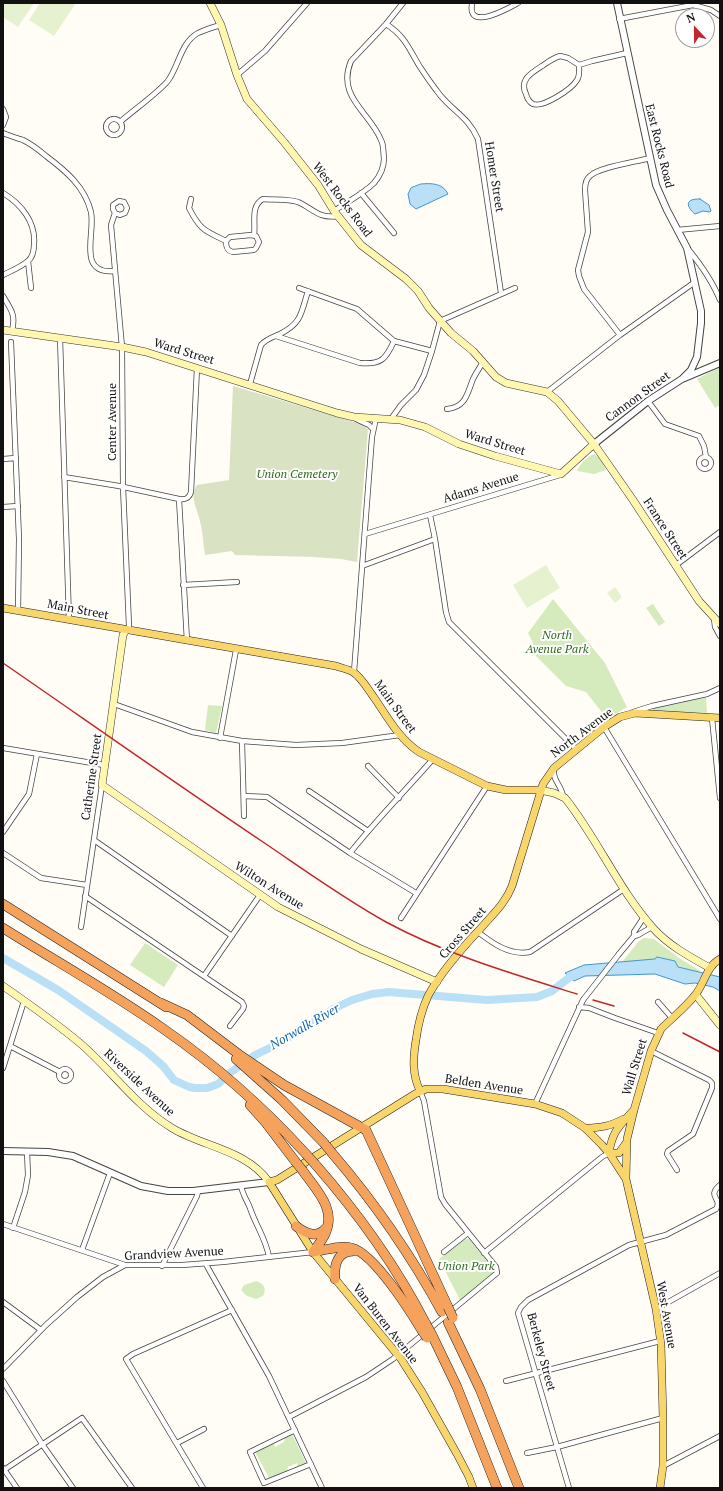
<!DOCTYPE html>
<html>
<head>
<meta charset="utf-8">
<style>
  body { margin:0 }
  #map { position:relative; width:723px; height:1491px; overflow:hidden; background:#fffdf5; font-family:"PT Serif",serif }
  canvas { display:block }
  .frame { position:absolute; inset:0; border:4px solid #111; pointer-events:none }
  .north { position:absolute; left:675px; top:8px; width:40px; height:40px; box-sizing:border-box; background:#fff; border:1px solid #a0a0a0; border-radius:50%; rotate:338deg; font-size:11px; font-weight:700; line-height:16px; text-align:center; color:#111 }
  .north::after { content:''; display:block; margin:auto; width:14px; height:18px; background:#c4262e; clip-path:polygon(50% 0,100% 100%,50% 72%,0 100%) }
</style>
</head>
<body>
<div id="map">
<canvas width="723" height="1491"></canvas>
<div class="frame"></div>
<div class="north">N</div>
</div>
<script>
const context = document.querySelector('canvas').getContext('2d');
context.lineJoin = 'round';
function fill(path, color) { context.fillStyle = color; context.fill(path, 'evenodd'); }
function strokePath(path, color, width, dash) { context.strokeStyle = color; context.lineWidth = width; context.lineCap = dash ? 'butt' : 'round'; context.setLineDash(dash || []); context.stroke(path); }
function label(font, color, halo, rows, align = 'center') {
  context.font = font + ' "PT Serif",serif'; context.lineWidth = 4; context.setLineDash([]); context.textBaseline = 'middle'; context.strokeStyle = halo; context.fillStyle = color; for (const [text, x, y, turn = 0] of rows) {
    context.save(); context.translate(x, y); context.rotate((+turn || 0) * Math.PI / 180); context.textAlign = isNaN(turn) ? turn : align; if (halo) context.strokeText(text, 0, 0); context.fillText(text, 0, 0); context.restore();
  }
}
fill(new Path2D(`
  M720,367V405L715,408L697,379Z
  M594,454L601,459L606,470L594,474L577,471C579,465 588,456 594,454Z
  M553,599L605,663L627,707L607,719L586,692L566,686L536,656L532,641L528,633Z
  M653,604L665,622L659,626L646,608Z
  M706,696L707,713L655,711L651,709Z
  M208,705L222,706L216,733L205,730Z
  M644,938L654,939L679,958L699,970L700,972L678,967L675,961L657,957L655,959L622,962L638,942Z
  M145,943L178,965L164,987L130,965Z
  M465,1239H469L494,1270L493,1274L460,1300L439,1259Z
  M256,1281C264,1283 267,1289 263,1296L256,1299L247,1296L241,1290L244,1285Z
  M292,1434L306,1463L298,1467L297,1463L288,1467L287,1472L269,1478L255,1452L274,1443L275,1447L284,1442L285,1437Z`), '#d5ebbd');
fill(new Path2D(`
  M233,386L361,424L368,429L357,562L341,559L314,557L235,555L232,551L205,555C203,543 203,530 199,518C197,508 189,495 197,485L229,480Z`), '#d9e3c4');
fill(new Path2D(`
  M5,3H34L18,27L3,17V7Z
  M40,3H76L54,36L29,20Z
  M546,565L560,588L527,608L513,585Z
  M615,587L622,597L615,603L607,593Z`), '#e6f2cf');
const water = new Path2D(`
  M421,184C431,183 443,183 448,194L416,209L410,204L408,194L411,188Z
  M700,199L709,205L711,211L710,212L703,211L695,214C692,212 685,204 690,201C692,199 697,199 700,199Z
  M657,957L675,961L678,967L720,977V991L713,987L695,983L685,984L655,974L585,976L574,981L565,973L584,965L655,959Z`);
fill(water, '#b9e0f7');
strokePath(water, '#3f96cf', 1);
strokePath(new Path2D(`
  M3,958L58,990L146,1051L163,1066L174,1080L189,1087L195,1088H207L218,1084L231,1072L255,1055L278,1044L324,1016L333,1009L352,1000L372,994L389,992L487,1000L537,997L552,991L570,977L579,973`), '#b9e0f7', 8);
const minor = new Path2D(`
  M472,4C467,32 509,8 518,3
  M619,19L693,5L711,10L720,16
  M386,24C405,36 409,49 420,67C426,76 433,86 440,95C454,112 468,117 478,139L501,293
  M560,56L568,58L579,65C579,70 580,76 577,80C572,89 543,108 533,104C529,102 527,98 526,94C519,80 531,73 542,66C548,62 553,58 560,56Z
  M579,65L592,61L627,53
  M237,75L265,51L307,3
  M3,109L6,117L3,125
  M106 127a8 8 0 1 1 16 0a8 8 0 1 1-16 0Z
  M120,122C135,109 154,96 167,82C179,67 180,43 198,33C205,30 213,27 221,25
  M3,133C10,136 17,138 23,140C31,144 39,150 46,156C66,171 85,187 91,212C94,227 87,247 92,261C96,271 106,272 115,271
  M3,193C21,204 36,222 34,244C34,250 33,257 28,261C21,267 11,271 3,275
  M361,193L394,233
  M191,199L189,208C200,230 205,231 226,241
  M334,211C347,202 363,194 374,183C380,176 384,167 384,158C383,152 384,145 381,140C370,112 336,97 351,61L386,24L403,3
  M115,213L120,215L125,213L127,208L124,202L119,201L113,205V209L115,213L111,225L122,347L123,487L129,626L126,630
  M677,230L720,226
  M251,235L256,236L259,242L256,248L254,250L233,252C227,251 226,247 226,241L230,237Z
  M254,235C256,223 250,206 263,199C273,200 289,199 298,202C314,209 318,219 338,216
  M688,249C701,265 712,280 720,300
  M28,261L31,288
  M299,288L357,309L394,341L432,351
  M3,296C11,310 16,314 12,331
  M620,335L584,289L579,276L578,270L588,232L585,190C585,185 586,179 590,176C599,167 636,162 650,158
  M276,336L360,363C381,365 386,359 394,341
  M60,338L69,620
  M11,342L19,539L18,611
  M250,384L261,345C266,339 273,337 280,334C302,323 301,313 308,291
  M547,392L620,335L695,282
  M648,401L665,424L699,436L704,446L706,457
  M447,409C466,407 467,394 473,379C476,373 480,367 483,362
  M356,419L369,425L373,429
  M391,419L401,405L416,390L424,375L432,351L440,321L515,288
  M699 463a6 6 0 1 1 12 0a6 6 0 1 1-12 0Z
  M3,459L16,458
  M64,477L119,486L179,499C185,500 189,499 191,492L197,368
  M179,499L187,641
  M3,507L18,506
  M430,515L435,539L446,612L449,622L577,750
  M365,534L560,475
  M676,565L720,532
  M362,566L435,539
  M183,585L237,582
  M714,619L715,627L720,636
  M354,672L372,437L376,418
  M114,704L192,732L242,741L296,745L342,743L400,735
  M633,712L652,706L707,694L720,688
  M712,718L720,798
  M604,727L720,919
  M220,738L236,650
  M242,741L244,816
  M3,748L104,765
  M368,766L399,798
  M554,770C552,780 563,787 563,797
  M309,791L368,831
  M244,796L267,797L350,853L416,893
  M3,832L29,794L37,754
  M94,840L232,936
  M3,853L41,878L87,885
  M350,853C376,820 406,790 433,759
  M85,896L242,1002L244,1006L243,1009L230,1026
  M401,918L487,786
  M81,927L102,785
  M478,932C492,943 510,956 530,952L624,889
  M634,936L638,935L652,927
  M619,954L634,936V932L644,917
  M204,976L260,895
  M658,1002L672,1018
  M579,1007L589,1008L615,1018L658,1033
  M10,1046L60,1072
  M651,1051L709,1080L712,1083V1088L693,1134L668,1151L667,1154L677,1170
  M3,1068L24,1001
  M59 1075a6 6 0 1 1 12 0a6 6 0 1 1-12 0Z
  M535,1104L583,1000
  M241,1185C242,1194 247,1200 250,1208C256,1226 266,1239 269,1257
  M3,1224L125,1265
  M13,1228L25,1192L28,1175L27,1152
  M82,1250L110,1173
  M444,1252L468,1233
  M484,1253L602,1157L609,1153
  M206,1264L208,1268L269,1376L322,1488
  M162,1266L197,1196L198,1191
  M3,1302L41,1330
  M656,1309L720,1273
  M3,1369L46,1325L77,1297L103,1277L125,1265H182L223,1262L313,1252
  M3,1381L42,1444L73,1488
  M506,1381L660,1341
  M289,1417L366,1377L393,1359L497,1273L496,1267L445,1204L441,1197L424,1101L420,1091
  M295,1430L250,1452L264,1483L311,1464
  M177,1443L204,1429
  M527,1453L557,1447L663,1418
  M663,1466L720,1436
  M3,1468L17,1488
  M4,1470L82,1418L132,1488
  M203,1488L126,1359L133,1354L232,1310
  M569,1488L518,1313L521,1307L528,1300L629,1245L666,1235L716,1209C723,1198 706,1197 720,1185`);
const tertiary = new Path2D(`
  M617,3L656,185L667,210L687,248L701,311V323L697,357L691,370L682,379
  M594,444L648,401L682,379L720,363
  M3,1151L48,1152L73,1156L141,1186L168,1191H193L269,1182`);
const secondary = new Path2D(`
  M210,3L221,25L237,75L247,99L284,142L318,185L334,211L361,245L406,279L418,291L429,308L451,333L473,351L496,377L506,383L547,392L558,401L594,444L633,500L699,601L720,624
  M3,330L122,347L146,352L337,413L354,417L400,420L425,427L459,444L495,456L561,474L594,444
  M126,630L123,635L102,785L278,907L361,949L437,982
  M540,790L554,793L565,798C597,838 619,890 653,928C668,945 690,957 710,968
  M3,986C29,1004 56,1023 81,1044C112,1071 137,1107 172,1128C203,1147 247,1150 269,1182
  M696,995L720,1025`);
const primary = new Path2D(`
  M3,608L336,666C341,668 348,669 353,672C361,677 367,688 373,696C387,716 398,738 419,752L487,786L506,790H540
  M420,1091C412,1074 413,1058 416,1040C418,1025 422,1009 428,996C439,975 465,945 481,928C493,914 505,904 512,886L543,784L554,768L604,727L620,717L635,713L720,718
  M585,1128C601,1128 610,1126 624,1119
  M609,1153C612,1132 619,1126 633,1111
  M609,1153H619L626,1143
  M626,1178L627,1139L634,1110L651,1051L661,1029C672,1018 686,1007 696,994C705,982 706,967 720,959
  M473,1488L469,1477L457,1454L422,1392L401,1359L313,1252L269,1182L277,1180L415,1094L426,1089H443L535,1104L562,1113L585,1128L602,1145L609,1153L626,1179L656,1309L661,1344L663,1418V1466L660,1488`);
const motorway = new Path2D(`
  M3,904L166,1007
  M3,928C57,962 113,993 165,1030C217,1066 264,1108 306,1154
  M161,1003L187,1015L241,1056L284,1085L366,1130L448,1307
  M236,1059L282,1100L324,1143
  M250,1105L266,1123L295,1161
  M332,1153C374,1202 411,1255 442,1312
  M315,1164C358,1213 396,1266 426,1324
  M303,1171C316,1190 337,1209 325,1234C322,1241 317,1246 313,1252
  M296,1226C306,1234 318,1239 327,1227
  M313,1252C326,1250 339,1245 352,1248C374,1254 409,1309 421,1329
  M335,1279C334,1265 337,1251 354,1251
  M448,1322L480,1389L519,1488
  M432,1335L457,1387L497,1488`);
strokePath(minor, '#444', 6);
strokePath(tertiary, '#444', 8);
strokePath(secondary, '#333', 8);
strokePath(primary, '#222', 8);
strokePath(motorway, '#222', 10);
strokePath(minor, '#fff', 4.5);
strokePath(tertiary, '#fff', 6);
strokePath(secondary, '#fff6b0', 7);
strokePath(primary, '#f9d66b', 7);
strokePath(motorway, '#f5a25d', 9);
strokePath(new Path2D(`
  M3,663C90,723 175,783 263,842C303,869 343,898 386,922C445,954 513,974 577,994
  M593,1000L614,1006
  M683,1033L720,1052`), '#c4262e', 1.5);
const minorBridge = new Path2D(`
  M583,1000L619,954`);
const motorwayBridge = new Path2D(`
  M324,1143L332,1153
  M306,1154L315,1164
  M295,1161L303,1171
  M448,1307L453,1318
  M426,1324L432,1335
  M421,1329L427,1338`);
strokePath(minorBridge, '#444', 6, []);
strokePath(motorwayBridge, '#222', 10, []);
strokePath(minorBridge, '#fff', 4.5);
strokePath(motorwayBridge, '#f5a25d', 9);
label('12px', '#111', '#fff', [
  ["East Rocks Road",659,146,76],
  ["Homer Street",494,177,81],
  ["West Rocks Road",342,200,53],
  ["Ward Street",184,352,17],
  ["Cannon Street",638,397,-36],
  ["Center Avenue",113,422,-90],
  ["Ward Street",495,443,17],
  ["Adams Avenue",481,488,-17],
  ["France Street",665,529,57],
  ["Main Street",78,610,11],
  ["Main Street",395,707,54],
  ["North Avenue",582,733,-37],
  ["Catherine Street",92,777,-82],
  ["Wilton Avenue",269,886,32],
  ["Cross Street",463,933,-49],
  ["Wall Street",635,1067,-73],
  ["Riverside Avenue",139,1083,43],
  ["Belden Avenue",484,1085,9],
  ["Grandview Avenue",174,1254,-3],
  ["West Avenue",666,1315,80],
  ["Van Buren Avenue",385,1324,52],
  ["Berkeley Street",541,1352,75]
]);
label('italic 12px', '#2f6b1f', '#fff', [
  ["Union Cemetery",297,475],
  ["North",557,636],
  ["Avenue Park",557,650],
  ["Union Park",466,1267]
]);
label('italic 13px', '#1768a6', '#fff', [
  ["Norwalk River",305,1027,-30]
]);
</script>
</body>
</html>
